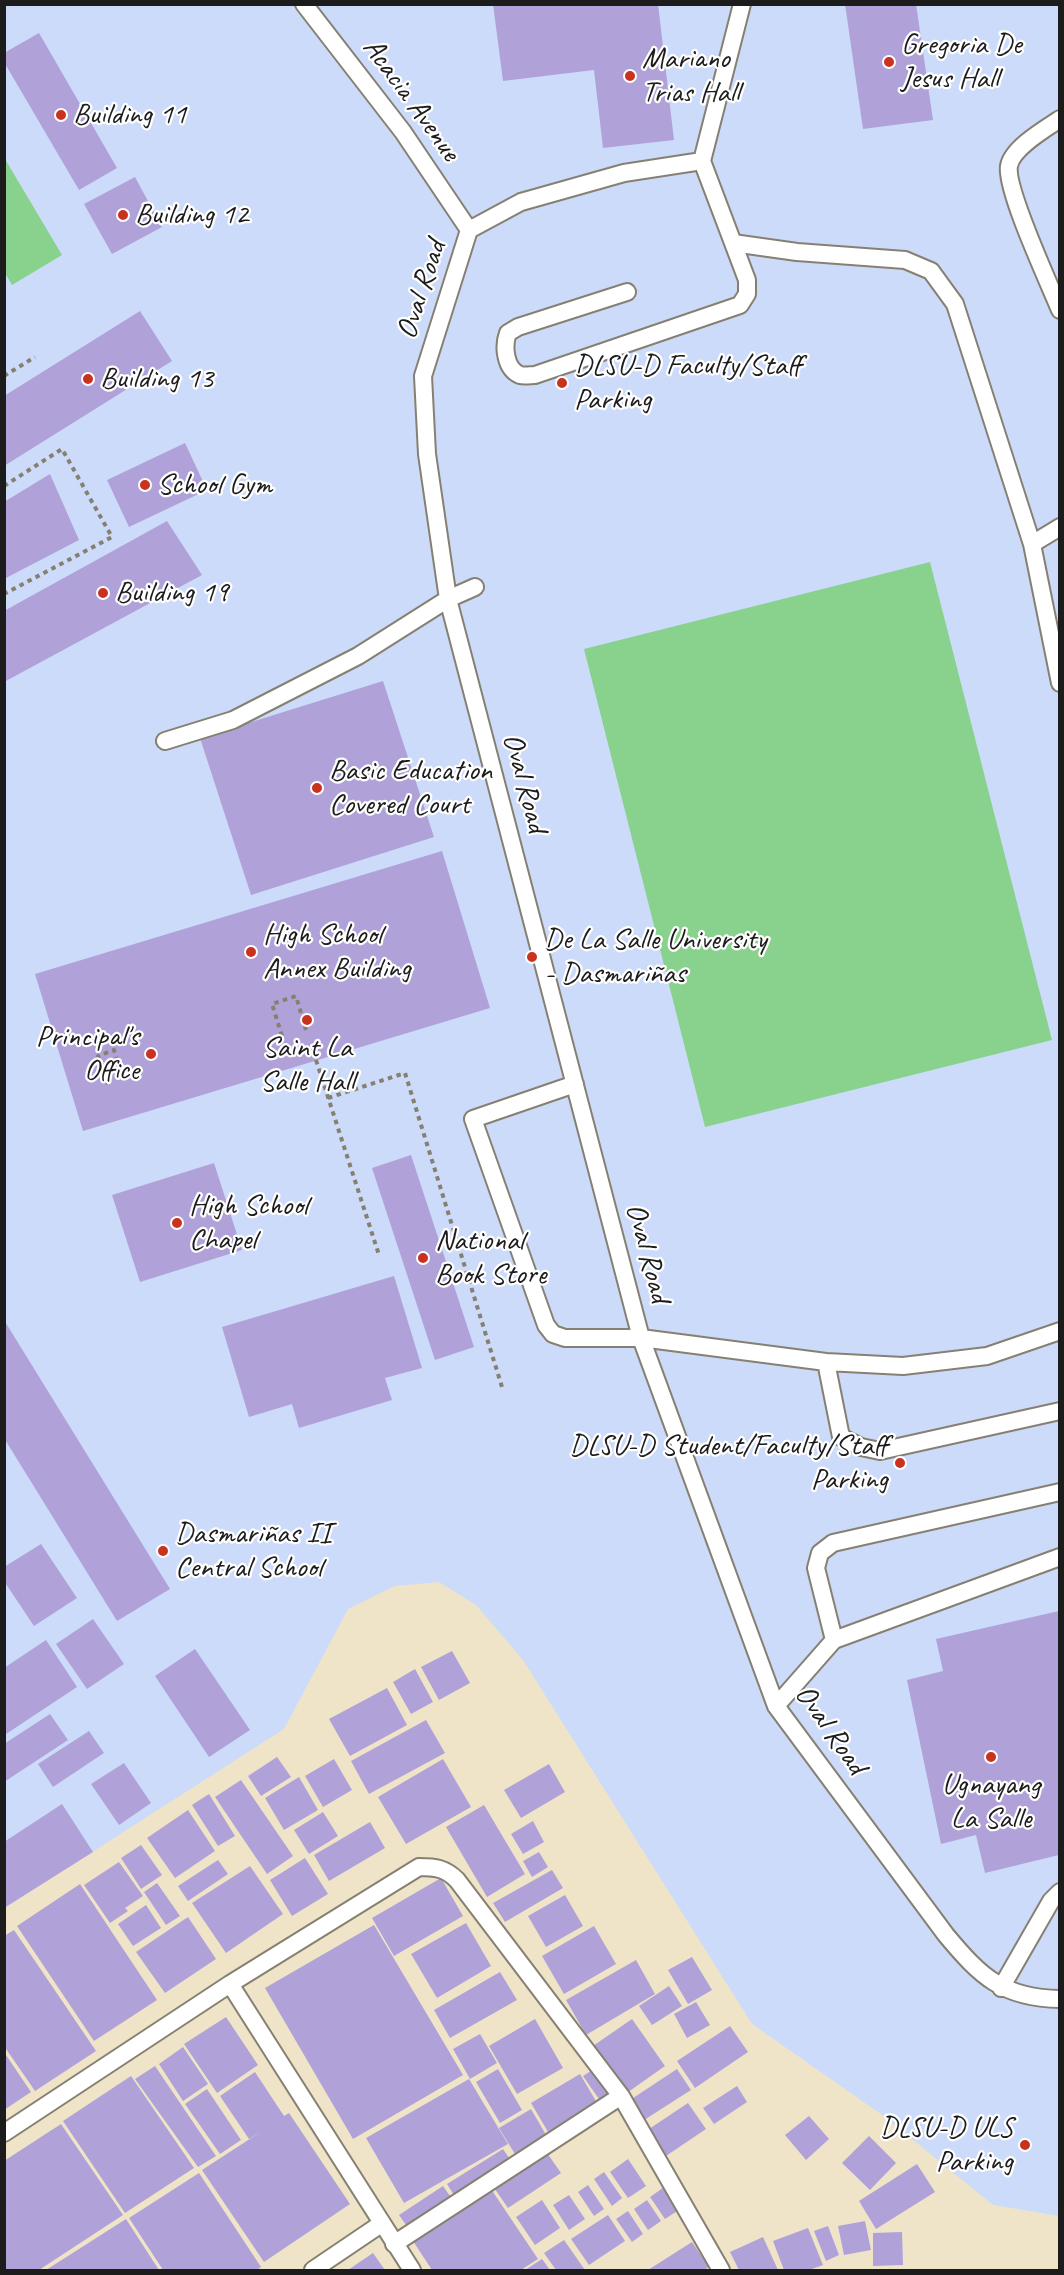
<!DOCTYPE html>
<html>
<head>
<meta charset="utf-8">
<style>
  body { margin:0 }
  #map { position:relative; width:1064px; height:2275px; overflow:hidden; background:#efe4c7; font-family:Caveat,sans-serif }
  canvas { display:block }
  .frame { position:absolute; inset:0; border:6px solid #1c1c1c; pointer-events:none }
</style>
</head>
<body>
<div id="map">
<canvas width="1064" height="2275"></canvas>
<div class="frame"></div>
</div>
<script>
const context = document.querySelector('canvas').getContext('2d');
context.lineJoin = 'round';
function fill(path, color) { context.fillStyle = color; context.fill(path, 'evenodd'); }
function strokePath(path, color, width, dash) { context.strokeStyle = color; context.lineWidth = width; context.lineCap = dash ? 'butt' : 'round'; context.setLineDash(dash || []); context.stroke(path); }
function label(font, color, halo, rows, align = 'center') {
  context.font = font + ' Caveat,sans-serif'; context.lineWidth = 4.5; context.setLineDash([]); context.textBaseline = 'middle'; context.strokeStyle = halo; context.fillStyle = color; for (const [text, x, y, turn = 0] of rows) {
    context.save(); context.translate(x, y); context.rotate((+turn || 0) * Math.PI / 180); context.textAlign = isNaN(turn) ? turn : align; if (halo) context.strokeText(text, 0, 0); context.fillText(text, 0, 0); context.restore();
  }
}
fill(new Path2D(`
  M5,5H1059V2216L993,2205L885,2117L752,2024L523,1660L476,1605L439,1582L395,1586L348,1609L284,1729L5,1908Z`), '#ccdbf9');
fill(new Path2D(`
  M5,159L62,255L12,285L5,273Z
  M930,562L1052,1040L705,1127L584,649Z`), '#89d28e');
fill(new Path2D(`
  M493,4H658L674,140L603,148L594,70L503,81Z
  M845,4H916L933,120L863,129Z
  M39,33L117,168L79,190L4,62V53Z
  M135,177L162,227L112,254L84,204Z
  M140,311L172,361L4,466V396Z
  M185,443L207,490L129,527L107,480Z
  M50,474L79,540L4,579V502Z
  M167,521L202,575L4,682V611Z
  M383,681L434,837L251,895L200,738Z
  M442,851L490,1008L83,1131L35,974Z
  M411,1155L474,1347L435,1360L372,1168Z
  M214,1163L242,1250L140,1282L112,1195Z
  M394,1276L422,1368L385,1378L392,1400L299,1428L292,1404L249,1417L222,1327Z
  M4,1320L170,1589L117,1621L4,1438Z
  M41,1544L77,1598L34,1626L4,1581V1567Z
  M1059,1611V1855L985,1873L976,1835L941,1844L907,1680L943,1671L936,1639Z
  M93,1619L124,1664L87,1689L56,1644Z
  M46,1640L77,1687L6,1734L4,1668Z
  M195,1649L250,1730L209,1757L155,1676Z
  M452,1651L470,1683L439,1700L421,1667Z
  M415,1669L433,1702L411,1714L393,1682Z
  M387,1688L407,1725L350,1756L329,1719Z
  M50,1714L68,1740L4,1782V1744Z
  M426,1720L445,1753L369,1794L351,1761Z
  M89,1731L104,1753L53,1787L38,1764Z
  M277,1757L291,1777L261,1796L248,1776Z
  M334,1759L352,1790L323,1807L305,1776Z
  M443,1759L471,1807L406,1844L378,1797Z
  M124,1763L151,1803L119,1825L91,1784Z
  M549,1764L565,1792L521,1818L504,1790Z
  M299,1777L318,1810L284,1830L265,1798Z
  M241,1780L293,1856L267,1874L215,1797Z
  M209,1794L235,1836L218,1846L192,1805Z
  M62,1804L93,1852L4,1908V1842Z
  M484,1805L525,1874L487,1897L446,1827Z
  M188,1810L215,1851L175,1878L147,1838Z
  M323,1812L338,1836L309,1854L294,1830Z
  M533,1821L544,1842L523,1854L511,1834Z
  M370,1822L385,1848L329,1881L314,1855Z
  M141,1845L162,1875L141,1889L121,1858Z
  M539,1852L548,1867L532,1877L523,1861Z
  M305,1858L328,1894L292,1916L270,1880Z
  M218,1860L228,1874L188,1901L178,1886Z
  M119,1862L143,1896L125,1908L128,1911L110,1923L84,1885Z
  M250,1866L283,1914L226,1953L192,1903Z
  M552,1870L563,1888L505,1922L493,1903Z
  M441,1878L463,1916L394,1956L372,1918Z
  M157,1883L180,1916L166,1925L144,1892Z
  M80,1884L157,2000L94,2041L17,1926Z
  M565,1895L583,1926L546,1947L528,1916Z
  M146,1905L161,1928L133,1946L118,1924Z
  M188,1917L216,1959L165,1993L136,1952Z
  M466,1923L491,1966L437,1998L411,1954Z
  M374,1925L463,2075L353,2139L265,1988Z
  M594,1926L616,1964L564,1994L542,1956Z
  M14,1930L96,2051L35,2091L4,2046V1936Z
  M692,1957L712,1990L688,2004L668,1970Z
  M636,1960L655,1994L586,2035L566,2000Z
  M500,1972L517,2000L450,2038L434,2010Z
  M669,1986L682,2006L652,2025L639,2006Z
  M696,2002L710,2025L687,2038L674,2014Z
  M226,2017L258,2065L217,2093L184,2044Z
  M535,2019L563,2068L517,2094L489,2046Z
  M632,2019L665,2066L624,2095L590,2048Z
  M730,2026L748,2052L695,2088L677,2061Z
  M480,2034L497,2063L470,2079L453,2049Z
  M183,2047L208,2084L183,2101L159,2064Z
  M4,2052L31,2092L4,2110Z
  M155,2066L216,2156L198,2167L135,2079Z
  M597,2067L615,2092L601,2102L583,2076Z
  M498,2069L522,2110L500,2123L476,2082Z
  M677,2069L691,2090L641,2122L627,2102Z
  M255,2072L284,2116L289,2113L350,2204L264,2262L202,2170L262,2131L249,2139L220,2096Z
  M580,2074L600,2108L551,2137L531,2103Z
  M131,2076L194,2168L125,2213L63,2121Z
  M469,2079L508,2144L404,2203L366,2138Z
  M737,2086L747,2102L714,2124L703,2108Z
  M207,2089L241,2140L220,2154L185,2104Z
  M688,2103L706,2129L663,2158L646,2131Z
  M531,2109L549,2140L518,2159L499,2128Z
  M809,2116L829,2139L806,2160L785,2135Z
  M61,2124L123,2215L39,2270H4V2161Z
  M869,2136L896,2163L870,2190L842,2163Z
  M543,2147L561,2173L508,2208L490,2182Z
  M503,2149L514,2165L457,2200L447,2184Z
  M628,2159L646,2186L628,2198L610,2172Z
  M917,2164L935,2192L876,2229L859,2201Z
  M604,2172L622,2198L612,2206L594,2179Z
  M199,2173L261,2267L257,2270H163L129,2218Z
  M588,2185L604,2209L594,2216L578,2192Z
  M667,2185L682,2208L665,2219L650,2197Z
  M443,2186L455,2203L411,2232L399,2215Z
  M489,2186L538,2259L521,2270H432L411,2238Z
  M569,2195L585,2219L569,2230L553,2205Z
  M542,2200L560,2228L535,2245L516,2217Z
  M647,2200L661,2221L648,2230L634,2209Z
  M628,2211L643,2234L632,2242L616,2219Z
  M608,2215L625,2241L589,2265L571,2239Z
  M126,2219L159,2270H46Z
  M865,2221L871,2250L844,2255L838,2226Z
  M828,2226L839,2255L826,2261L814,2231Z
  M808,2228L823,2265L809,2270H784L773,2241Z
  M902,2232L903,2265L873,2266V2233Z
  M763,2237L778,2270H739L730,2252Z
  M564,2240L585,2270H556L544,2253Z
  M692,2242L709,2267L704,2270H648Z
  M373,2253L385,2270H348Z
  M542,2259L550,2270H525Z`), '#b0a2d9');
const service = new Path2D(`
  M304,4L403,132L469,230
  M1060,119C1045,129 1012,148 1009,166C1005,189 1049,283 1060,310
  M702,161L624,173L521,202L469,230L423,376L427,454L448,599L641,1338L776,1706L946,1935C981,1977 1003,1998 1060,1999
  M702,161L742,4
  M733,243L797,252L905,260L931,271L955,304L1032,544L1060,683
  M627,292L518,327L508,333C503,346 505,369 520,375C524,376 531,375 535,375L740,305L747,294V280L702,161
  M1032,544L1060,527
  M165,741L233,720L358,656L448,599L475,587
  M575,1084L473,1119L546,1325L553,1334L565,1338H641L826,1362L903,1366L987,1356L1060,1331
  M826,1362L841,1437L861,1447L880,1451L1060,1411
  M834,1640L816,1568L820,1553L833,1543L1060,1492
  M776,1706L834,1640L1060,1557
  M230,1984L412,2270
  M1001,1988L1051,1901L1060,1892
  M4,2133L230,1984L419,1867C435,1867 445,1868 457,1880L621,2096L721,2270
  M394,2244L621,2096
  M313,2270L381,2224`);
strokePath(service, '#868072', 20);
strokePath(new Path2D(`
  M4,376L35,357
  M4,486L62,449L112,537L4,594
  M282,1036L272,1004L296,996L306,1030
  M316,1060L379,1255
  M108,1084L98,1056L114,1050L123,1079
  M328,1098L405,1073L502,1387`), '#868072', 4, [4.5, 4.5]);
strokePath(service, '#fff', 16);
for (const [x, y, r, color] of [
  [889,62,6,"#c8321e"],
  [630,76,6,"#c8321e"],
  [61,115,6,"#c8321e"],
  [123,215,6,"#c8321e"],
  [88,379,6,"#c8321e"],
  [562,383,6,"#c8321e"],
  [145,485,6,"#c8321e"],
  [103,593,6,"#c8321e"],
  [317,788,6,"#c8321e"],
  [251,952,6,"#c8321e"],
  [532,957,6,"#c8321e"],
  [307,1020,6,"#c8321e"],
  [151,1054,6,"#c8321e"],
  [177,1223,6,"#c8321e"],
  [423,1258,6,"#c8321e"],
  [900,1463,6,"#c8321e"],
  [163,1551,6,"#c8321e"],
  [991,1757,6,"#c8321e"],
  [1025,2145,6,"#c8321e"]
]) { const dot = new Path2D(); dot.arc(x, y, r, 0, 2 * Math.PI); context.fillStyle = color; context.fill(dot); strokePath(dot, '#fff', 2); }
label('30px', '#1c1c1c', '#fff', [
  ["Gregoria De",901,45],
  ["Jesus Hall",901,79],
  ["Mariano",642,59],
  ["Trias Hall",642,93],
  ["Building 11",73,115],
  ["Building 12",135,215],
  ["DLSU-D Faculty/Staff",574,366],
  ["Parking",574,400],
  ["Building 13",100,379],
  ["School Gym",157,485],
  ["Building 19",115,593],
  ["Basic Education",329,771],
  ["Covered Court",329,805],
  ["High School",263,935],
  ["Annex Building",263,969],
  ["De La Salle University",544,940],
  ["- Dasmariñas",544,974],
  ["Principal's",139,1037,"right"],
  ["Office",139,1071,"right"],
  ["Saint La",307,1048,"center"],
  ["Salle Hall",307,1082,"center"],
  ["High School",189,1206],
  ["Chapel",189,1240],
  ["National",435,1241],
  ["Book Store",435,1275],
  ["DLSU-D Student/Faculty/Staff",888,1446,"right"],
  ["Parking",888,1480,"right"],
  ["Dasmariñas II",175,1534],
  ["Central School",175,1568],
  ["Ugnayang",991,1785,"center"],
  ["La Salle",991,1819,"center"],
  ["DLSU-D ULS",1013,2128,"right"],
  ["Parking",1013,2162,"right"]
], 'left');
label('30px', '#1c1c1c', '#fff', [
  ["Acacia Avenue",411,100,54],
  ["Oval Road",422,290,-72],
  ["Oval Road",524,783,75],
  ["Oval Road",647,1253,75],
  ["Oval Road",830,1730,55]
]);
</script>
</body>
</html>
